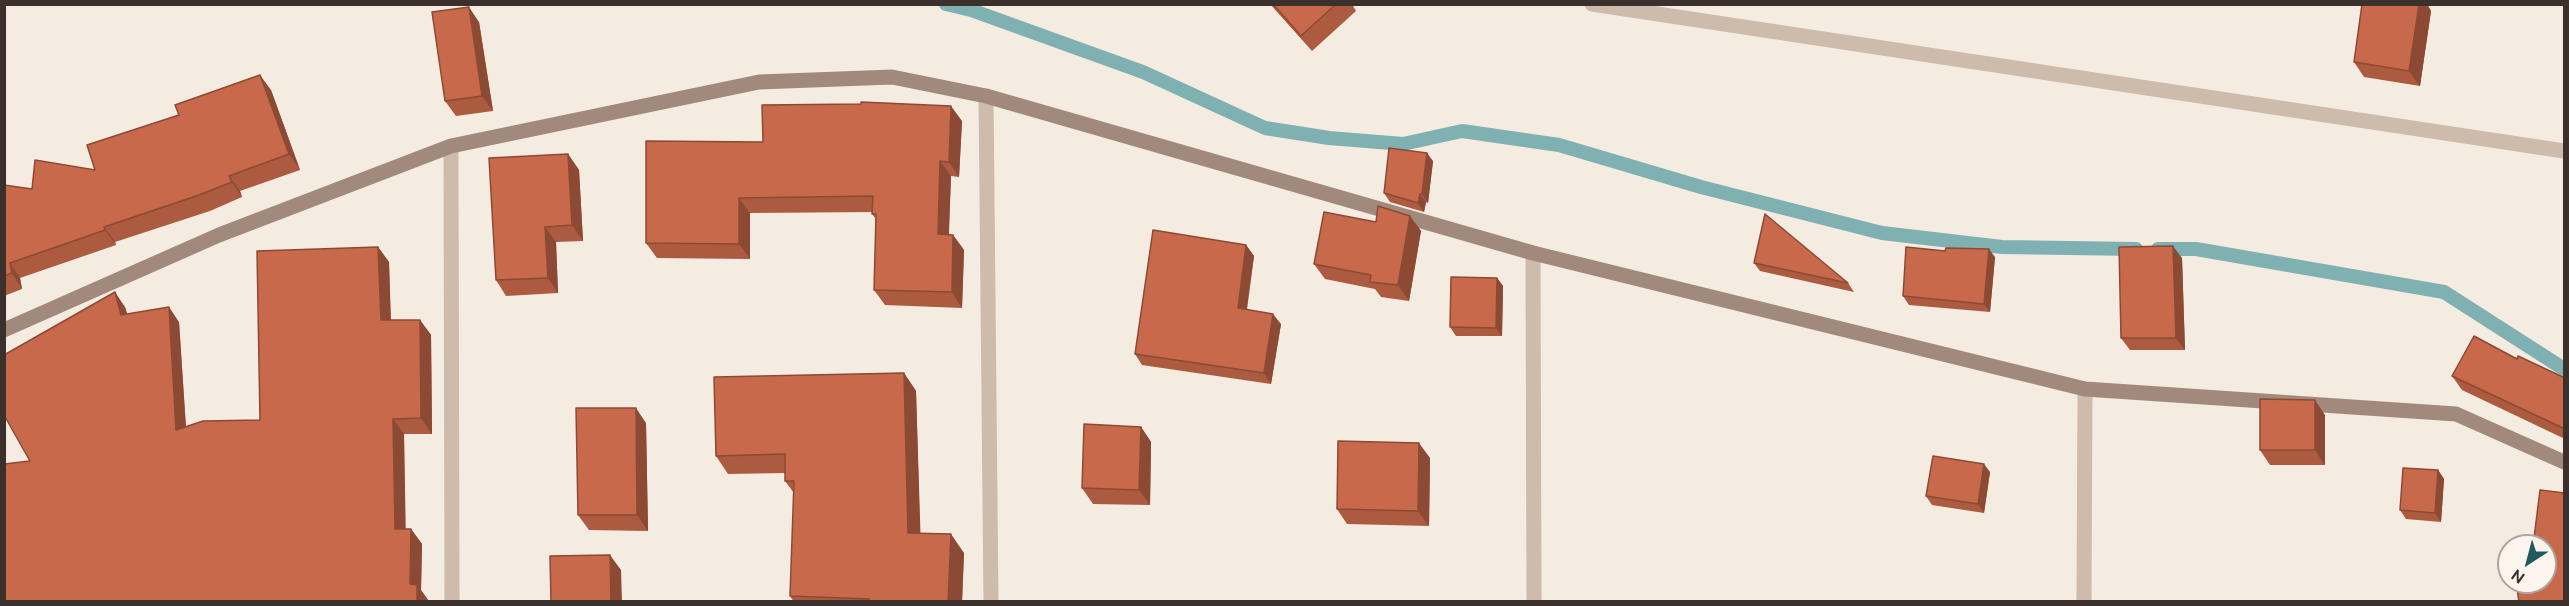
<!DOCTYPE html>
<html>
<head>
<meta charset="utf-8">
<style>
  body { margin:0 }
  #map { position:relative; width:2569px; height:606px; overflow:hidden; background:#f4ebe1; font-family:Ubuntu,sans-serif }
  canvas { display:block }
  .frame { position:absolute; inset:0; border:6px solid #3b302b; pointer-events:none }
  .north { position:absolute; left:2497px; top:534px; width:60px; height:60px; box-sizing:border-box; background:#fbf5ee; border:2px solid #aea6a0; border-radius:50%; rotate:216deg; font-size:16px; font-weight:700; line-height:24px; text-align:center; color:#3b302b }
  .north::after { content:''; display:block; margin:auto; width:21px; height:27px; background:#1f5a5e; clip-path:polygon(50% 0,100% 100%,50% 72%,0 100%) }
</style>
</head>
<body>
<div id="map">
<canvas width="2569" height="606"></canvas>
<div class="frame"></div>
<div class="north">N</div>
</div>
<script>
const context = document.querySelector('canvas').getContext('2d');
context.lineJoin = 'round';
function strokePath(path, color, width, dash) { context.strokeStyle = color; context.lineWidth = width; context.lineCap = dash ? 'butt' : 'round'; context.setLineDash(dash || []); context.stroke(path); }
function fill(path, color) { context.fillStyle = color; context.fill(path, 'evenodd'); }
strokePath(new Path2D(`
  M946,4L971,10L1143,72L1265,128L1329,138L1403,144L1462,131L1559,145L1701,187L1882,233L2002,247L2136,249
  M2158,249H2196L2444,292L2564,369`), '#7fb0b2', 14);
strokePath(new Path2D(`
  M1592,4L2564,151
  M986,96L991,602
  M451,146L452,602
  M1533,253L1534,602
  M2084,602L2085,389`), '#cdbbac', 15);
strokePath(new Path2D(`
  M4,330L219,235L451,146L759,82L892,77L986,96L1533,253L2085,389L2456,414L2564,462`), '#a18a7d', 15);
fill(new Path2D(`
  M1270,4H1352L1356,11L1312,51Z
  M2362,4H2427L2431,11L2420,86L2364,77L2354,62Z
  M479,22L493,111L456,116L445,101Z
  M271,90L300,170L240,191L242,197L210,211L115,242L116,245L20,278L22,289L4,296V185L32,189L95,170Z
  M962,121L959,177L951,176L949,234L953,235L964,250L962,308L885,305L874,290L876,219L872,214L873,212L750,213V259L657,258L646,243L763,142Z
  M568,154L579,170L583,241L556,242L558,293L506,296L496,280Z
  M1433,161L1428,203L1426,202L1424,212L1390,202L1384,193Z
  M1410,216L1421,231L1409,301L1381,297L1375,289L1325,279L1314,264L1376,222Z
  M1246,245L1254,256L1247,310L1281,324L1271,384L1142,365L1135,354Z
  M378,247L389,262L391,320H420L431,335L432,434H404L405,529H411L422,544L421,590L428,600V602L30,461L125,307L127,314L179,322L186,427L260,420Z
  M1945,251L1995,257L1990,312L1909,305L1903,296Z
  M2182,258L2185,350H2130L2121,338Z
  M1754,263L1848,283L1854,292L1760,271Z
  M1497,278L1503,286L1502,336H1456L1450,327Z
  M2517,359L2565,378V439L2462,390L2452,376Z
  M904,373L916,391L920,533L964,553L962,602H794L790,596L794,493L785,481V473L728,474L716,456Z
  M2325,415V465H2270L2260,450Z
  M646,423L648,531L589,530L578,515Z
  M1141,427L1151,442L1150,505L1093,504L1082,488Z
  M1430,458L1429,526L1347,524L1337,509Z
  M2438,470L2444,479L2441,522L2406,519L2400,510Z
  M1990,472L1984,513L1932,505L1926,496Z`), '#ac5a40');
fill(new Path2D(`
  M2419,4H2427L2431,11L2420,86L2409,71Z
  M469,7L479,22L493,111L482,96Z
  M260,75L271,90L300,170L289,154Z
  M951,106L962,121L959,177L949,162Z
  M1427,153L1433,161L1428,203L1422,194Z
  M568,154L579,170L583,241L572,225Z
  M940,161L951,176L948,249L938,234Z
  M229,176L240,191L242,197L232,182Z
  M1420,194L1426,202L1424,212L1418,203Z
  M739,198L750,213V259L739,244Z
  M1410,216L1421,231L1409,301L1398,285Z
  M104,227L115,242L116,245L105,230Z
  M545,227L556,242L558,293L548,278Z
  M953,235L964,250L962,308L952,292Z
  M1246,245L1254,256L1245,319L1238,308Z
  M2173,246L2182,258L2185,350L2176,338Z
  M378,247L389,262L391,335L381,320Z
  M1989,249L1995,257L1990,312L1984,304Z
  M10,263L20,278L22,289L12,273Z
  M1497,278L1503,286L1502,336L1496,328Z
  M115,292L125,307L132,330L121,315Z
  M169,307L179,322L187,445L176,430Z
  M1273,314L1281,324L1271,384L1264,373Z
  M420,320L431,335L432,434L421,418Z
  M904,373L916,391L921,551L908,533Z
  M2315,400L2325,415V465L2315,450Z
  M636,408L646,423L648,531L637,515Z
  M393,419L404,434L406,544L395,529Z
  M1141,427L1151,442L1150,505L1139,490Z
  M1419,443L1430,458L1429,526L1418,511Z
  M1984,464L1990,472L1984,513L1978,504Z
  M2438,470L2444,479L2441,522L2435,513Z
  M411,529L422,544L421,590L428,600V602H417L410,584Z
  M951,534L964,553L962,602H948Z
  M610,555L621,570L622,602H611Z`), '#8c4a34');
const building = new Path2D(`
  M1273,4H1336L1301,36Z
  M2362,4H2419L2409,71L2354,62Z
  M469,7L482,96L445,101L432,12Z
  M260,75L289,154L229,176L232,182L199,195L104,227L105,230L10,263L12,273L4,276V185L32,189L35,160L95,170L87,145L179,115L175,105Z
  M861,102L951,106L949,162L940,161L938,234L953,235L952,292L874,290L876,214H872L873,196L739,198V244L646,243V141L763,142L762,105L861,104Z
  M1389,148L1427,153L1422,194H1420L1418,203L1384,193Z
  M568,154L572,225L545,227L548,278L496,280L489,158Z
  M1378,206L1410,216L1398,285L1370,282L1371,275L1314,264L1324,212L1376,222Z
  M1765,214L1848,283L1754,263Z
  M1153,230L1246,245L1238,308L1273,314L1264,373L1135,354Z
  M2173,246L2176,338H2121L2119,247Z
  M378,247L381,320H420L421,418L393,419L395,529H411L410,584L417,585V602H4V464L30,461L4,415V355L115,292L121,315L169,307L176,430L203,421L260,420L257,251Z
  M1906,247L1945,251L1946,248L1989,249L1984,304L1903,296Z
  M1451,277L1497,278L1496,328L1450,327Z
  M2474,336L2517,359L2518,356L2565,378V429L2452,376Z
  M904,373L908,533L951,534L948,602H869V599L790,596L794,481H785V454L716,456L714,377Z
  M2260,399L2315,400V450H2260Z
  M576,408H636L637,515H578Z
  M1084,424L1141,427L1139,490L1082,488Z
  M1338,441L1419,443L1418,511L1337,509Z
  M1933,456L1984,464L1978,504L1926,496Z
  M2403,468L2438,470L2435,513L2400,510Z
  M2540,490L2565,493V602H2519L2516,582H2545V546H2533Z
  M610,555L611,602H551L550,556Z`);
fill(building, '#c8694b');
strokePath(building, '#8c4a34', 1.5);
</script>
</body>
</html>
